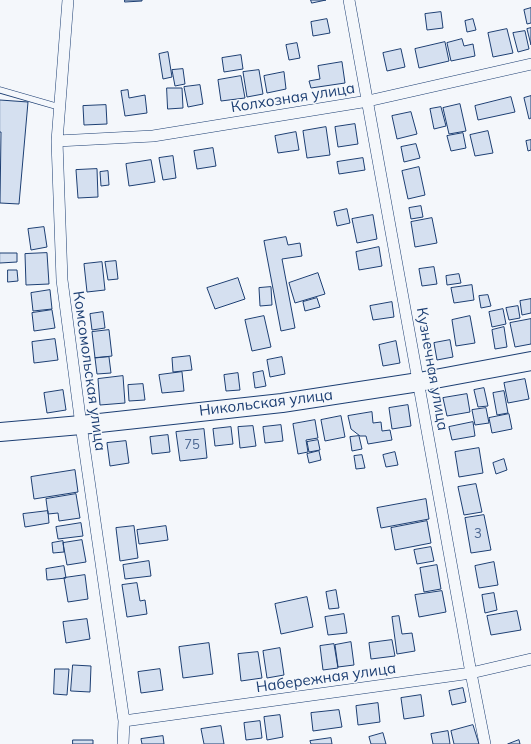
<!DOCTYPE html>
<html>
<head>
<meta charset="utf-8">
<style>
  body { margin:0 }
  canvas { display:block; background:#f4f7fb }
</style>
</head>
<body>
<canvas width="531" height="744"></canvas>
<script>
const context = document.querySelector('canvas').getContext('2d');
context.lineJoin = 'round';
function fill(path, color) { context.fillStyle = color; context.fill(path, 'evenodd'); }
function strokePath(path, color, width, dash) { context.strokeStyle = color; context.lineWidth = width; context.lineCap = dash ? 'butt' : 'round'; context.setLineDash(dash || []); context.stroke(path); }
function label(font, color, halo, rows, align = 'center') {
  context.font = font + ' Mulish,sans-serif'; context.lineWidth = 3; context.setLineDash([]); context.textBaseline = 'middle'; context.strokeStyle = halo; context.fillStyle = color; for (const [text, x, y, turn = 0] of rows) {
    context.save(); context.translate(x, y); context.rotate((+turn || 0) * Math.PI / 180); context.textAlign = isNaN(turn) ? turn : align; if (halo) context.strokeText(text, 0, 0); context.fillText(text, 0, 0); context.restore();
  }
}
const building = new Path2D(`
  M125,0H142V1L125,2Z
  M311,0H326L312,3Z
  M531,8V23L527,24L524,10Z
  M441,12L443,28L427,30L425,14Z
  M327,19L330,33L313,36L311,22Z
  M473,19L476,30L467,32L465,21Z
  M531,28V45L527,29Z
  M507,29L513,53L493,57L488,33Z
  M525,31L529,49L518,52L513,33Z
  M462,39L464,46L473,44L475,56L451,61L447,43Z
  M445,42L449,61L419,68L415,49Z
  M297,43L300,58L289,60L286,45Z
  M401,49L405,67L387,71L383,53Z
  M168,52L172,77L163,79L159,54Z
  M241,55L243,69L224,72L222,58Z
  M342,62L345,83L311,88L309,81L320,79L318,66Z
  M183,69L185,84L175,86L172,70Z
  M259,70L263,94L247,97L243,72Z
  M284,72L286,89L267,93L264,76Z
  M241,76L245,98L221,101L218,80Z
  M200,85L203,104L188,107L184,87Z
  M167,88H182L183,108L168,109Z
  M128,90L129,98L145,95L147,113L125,116L121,91Z
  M531,96V118L529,119L524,98Z
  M511,97L515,112L478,120L475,106Z
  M0,100L28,102L19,204L0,203L1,132H0Z
  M460,104L466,131L449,134L443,108Z
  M106,105L107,124L84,125L83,106Z
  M441,107L446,126L434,129L430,109Z
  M411,112L417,134L397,139L392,116Z
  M355,124L358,144L338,147L335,127Z
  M326,127L330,155L307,158L303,131Z
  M488,131L493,153L475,156L470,135Z
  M296,132L299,150L278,153L275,136Z
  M463,133L466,148L451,151L447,136Z
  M531,140V150L528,151L526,141Z
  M416,144L420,158L404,162L401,147Z
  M213,148L216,166L197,169L194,151Z
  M173,156L176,178L163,180L159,158Z
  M363,158L365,170L339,174L337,162Z
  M151,160L155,182L129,186L126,164Z
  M419,167L425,195L408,199L402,171Z
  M97,169L98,197L78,198L76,170Z
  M108,171L109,185L101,186L100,172Z
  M421,206L423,217L411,219L409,208Z
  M347,209L350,223L337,226L334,212Z
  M373,215L377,239L357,243L352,219Z
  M432,218L437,243L415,247L411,222Z
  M44,227L47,247L31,250L28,229Z
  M286,237L288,245L300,243L302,256L282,259L295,328L281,331L264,241Z
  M379,247L382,266L359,270L356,252Z
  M0,253H17V262L0,263Z
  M47,253L49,284L26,285L25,254Z
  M116,261L118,279L108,280L105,262Z
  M102,262L105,290L87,292L84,264Z
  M434,267L437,284L422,286L419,269Z
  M8,270H17L18,281L8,282Z
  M318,273L325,294L295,303L289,283Z
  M459,274L461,283L447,285L446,276Z
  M238,278L245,299L215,309L207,288Z
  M472,285L474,300L454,303L451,288Z
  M271,287L272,305L260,306L259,288Z
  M50,290L52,309L33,311L31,293Z
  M488,295L491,306L481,308L479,296Z
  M317,298L320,307L305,311L303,302Z
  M531,299V313L522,315L520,301Z
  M392,302L394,317L373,320L370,306Z
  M518,306L520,318L509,320L506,308Z
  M503,309L506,324L492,327L489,312Z
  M52,310L55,328L34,331L32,313Z
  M103,312L105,328L92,330L90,314Z
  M264,316L271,347L252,351L245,320Z
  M470,316L475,343L456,346L452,320Z
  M531,319V344L515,347L510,323Z
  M504,327L507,347L495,349L492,330Z
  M109,330L112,356L95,358L92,332Z
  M55,339L58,360L34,363L32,342Z
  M450,340L453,357L437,360L434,343Z
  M396,341L400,363L383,366L379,345Z
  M190,356L192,370L173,372L172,358Z
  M109,357L111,373L97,374L95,358Z
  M282,357L285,374L270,377L267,360Z
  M263,371L266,386L255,388L253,373Z
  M182,372L184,391L162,393L159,375Z
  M238,373L240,390L226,391L224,375Z
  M123,376L125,403L100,405L98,379Z
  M525,379L529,399L508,403L504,383Z
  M143,384L145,400L129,401L128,385Z
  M484,388L488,406L478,407L474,390Z
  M63,390L66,410L47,413L44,393Z
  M504,391L508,413L497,415L493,393Z
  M467,394L470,412L447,416L443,398Z
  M408,405L411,426L392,429L389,408Z
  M486,408L489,423L475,425L472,410Z
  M372,412L373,423L381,422L382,431L390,430L392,440L368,444L366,436H360L351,429L348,416Z
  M509,414L512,429L492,433L489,418Z
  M341,416L345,437L325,441L321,420Z
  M315,420L318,438L306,440L308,452L298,454L293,424Z
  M473,422L475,436L452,440L449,427Z
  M281,425L283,441L265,443L263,427Z
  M253,426L256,446L240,448L238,427Z
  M231,427L233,444L215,446L213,429Z
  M204,429L207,458L180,461L176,432Z
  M168,435L170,452L152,454L150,437Z
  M359,436L362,449L352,451L350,437Z
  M318,440L320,450L309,452L307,442Z
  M126,441L129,463L110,466L107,443Z
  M479,448L483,473L459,477L455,452Z
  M319,451L321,460L309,463L307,454Z
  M395,452L398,465L386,467L383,455Z
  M362,455L365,468L356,469L354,456Z
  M504,459L507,470L496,474L493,463Z
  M75,470L78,492L34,499L31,477Z
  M476,484L482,512L464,515L458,487Z
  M76,494L80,518L59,521L58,513L48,514L46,499Z
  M426,499L429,519L381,528L377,508Z
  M48,511L49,523L25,527L23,514Z
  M484,515L491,550L471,553L465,518Z
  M427,521L431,543L395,550L391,528Z
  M81,523L83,536L58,539L56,527Z
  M134,526L138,558L120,561L116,528Z
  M166,526L168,540L139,544L137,530Z
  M82,540L86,562L67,565L63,543Z
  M63,541L64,552L53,553L52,543Z
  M431,547L434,561L417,564L414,550Z
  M149,561L151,576L125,579L123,565Z
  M494,562L498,585L479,588L475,566Z
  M437,565L441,589L424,592L420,568Z
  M64,566L66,578L47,580L46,569Z
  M85,575L88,599L68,602L64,578Z
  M137,583L140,601L145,600L147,614L127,617L122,585Z
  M336,590L339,608L329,609L326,592Z
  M442,591L446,612L419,617L415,595Z
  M494,593L497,610L485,613L482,595Z
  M307,597L313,627L281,634L275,604Z
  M517,611L521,630L491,635L487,616Z
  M344,614L347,633L328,635L325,617Z
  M399,616L402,634L412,633L415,651L397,654L392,617Z
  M87,619L90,639L66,643L63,622Z
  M392,640L395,656L371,659L369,643Z
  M351,642L354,665L338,667L335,645Z
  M209,643L213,674L183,678L179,647Z
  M334,644L338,668L323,670L320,646Z
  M280,648L284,675L267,678L263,651Z
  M258,652L262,678L241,681L238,654Z
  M73,665L91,666L90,692L71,691Z
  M55,669H69L67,695L54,694Z
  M160,669L163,690L141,693L138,672Z
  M463,688L466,702L452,705L449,691Z
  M421,695L424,716L404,719L401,698Z
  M378,703L380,722L358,725L356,706Z
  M339,710L342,727L313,731L311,713Z
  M280,715L283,737L267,740L264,717Z
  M260,721L262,738L246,740L244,723Z
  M473,725L479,744H454L451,731Z
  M221,726L224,744H204L201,729Z
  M448,731L450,744H433L431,734Z
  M383,733L386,744H371L369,737Z
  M163,736L164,744H142L141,739Z
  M331,738L332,744H311L310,741Z
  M73,740H93V744H73Z
  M519,740L520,744H508Z`);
fill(building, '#d5e0f0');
strokePath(building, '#1d3f73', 1);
const service = new Path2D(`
  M0,90L59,107`);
const minor = new Path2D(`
  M68,0L57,141L62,280L81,425L124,721L123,744
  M349,0L471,673L485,744
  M57,141L153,136L368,101L531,64
  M124,721L471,673L531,659`);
const primary = new Path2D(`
  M0,432L81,425L282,403L419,382L531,361`);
strokePath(service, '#1d3f73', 7);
strokePath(minor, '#1d3f73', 12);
strokePath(primary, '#1d3f73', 20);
strokePath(service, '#f4f7fb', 5.5);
strokePath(minor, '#f4f7fb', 11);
strokePath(primary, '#f4f7fb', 18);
label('13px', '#4b6792', null, [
  ["75",192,445],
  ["3",478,534]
]);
label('15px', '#1d3f73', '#f4f7fb', [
  ["Колхозная улица",293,98,-9],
  ["Кузнечная улица",432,369,80],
  ["Комсомольская улица",89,371,82],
  ["Никольская улица",266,403,-7],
  ["Набережная улица",326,678,-8]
]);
</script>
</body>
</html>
